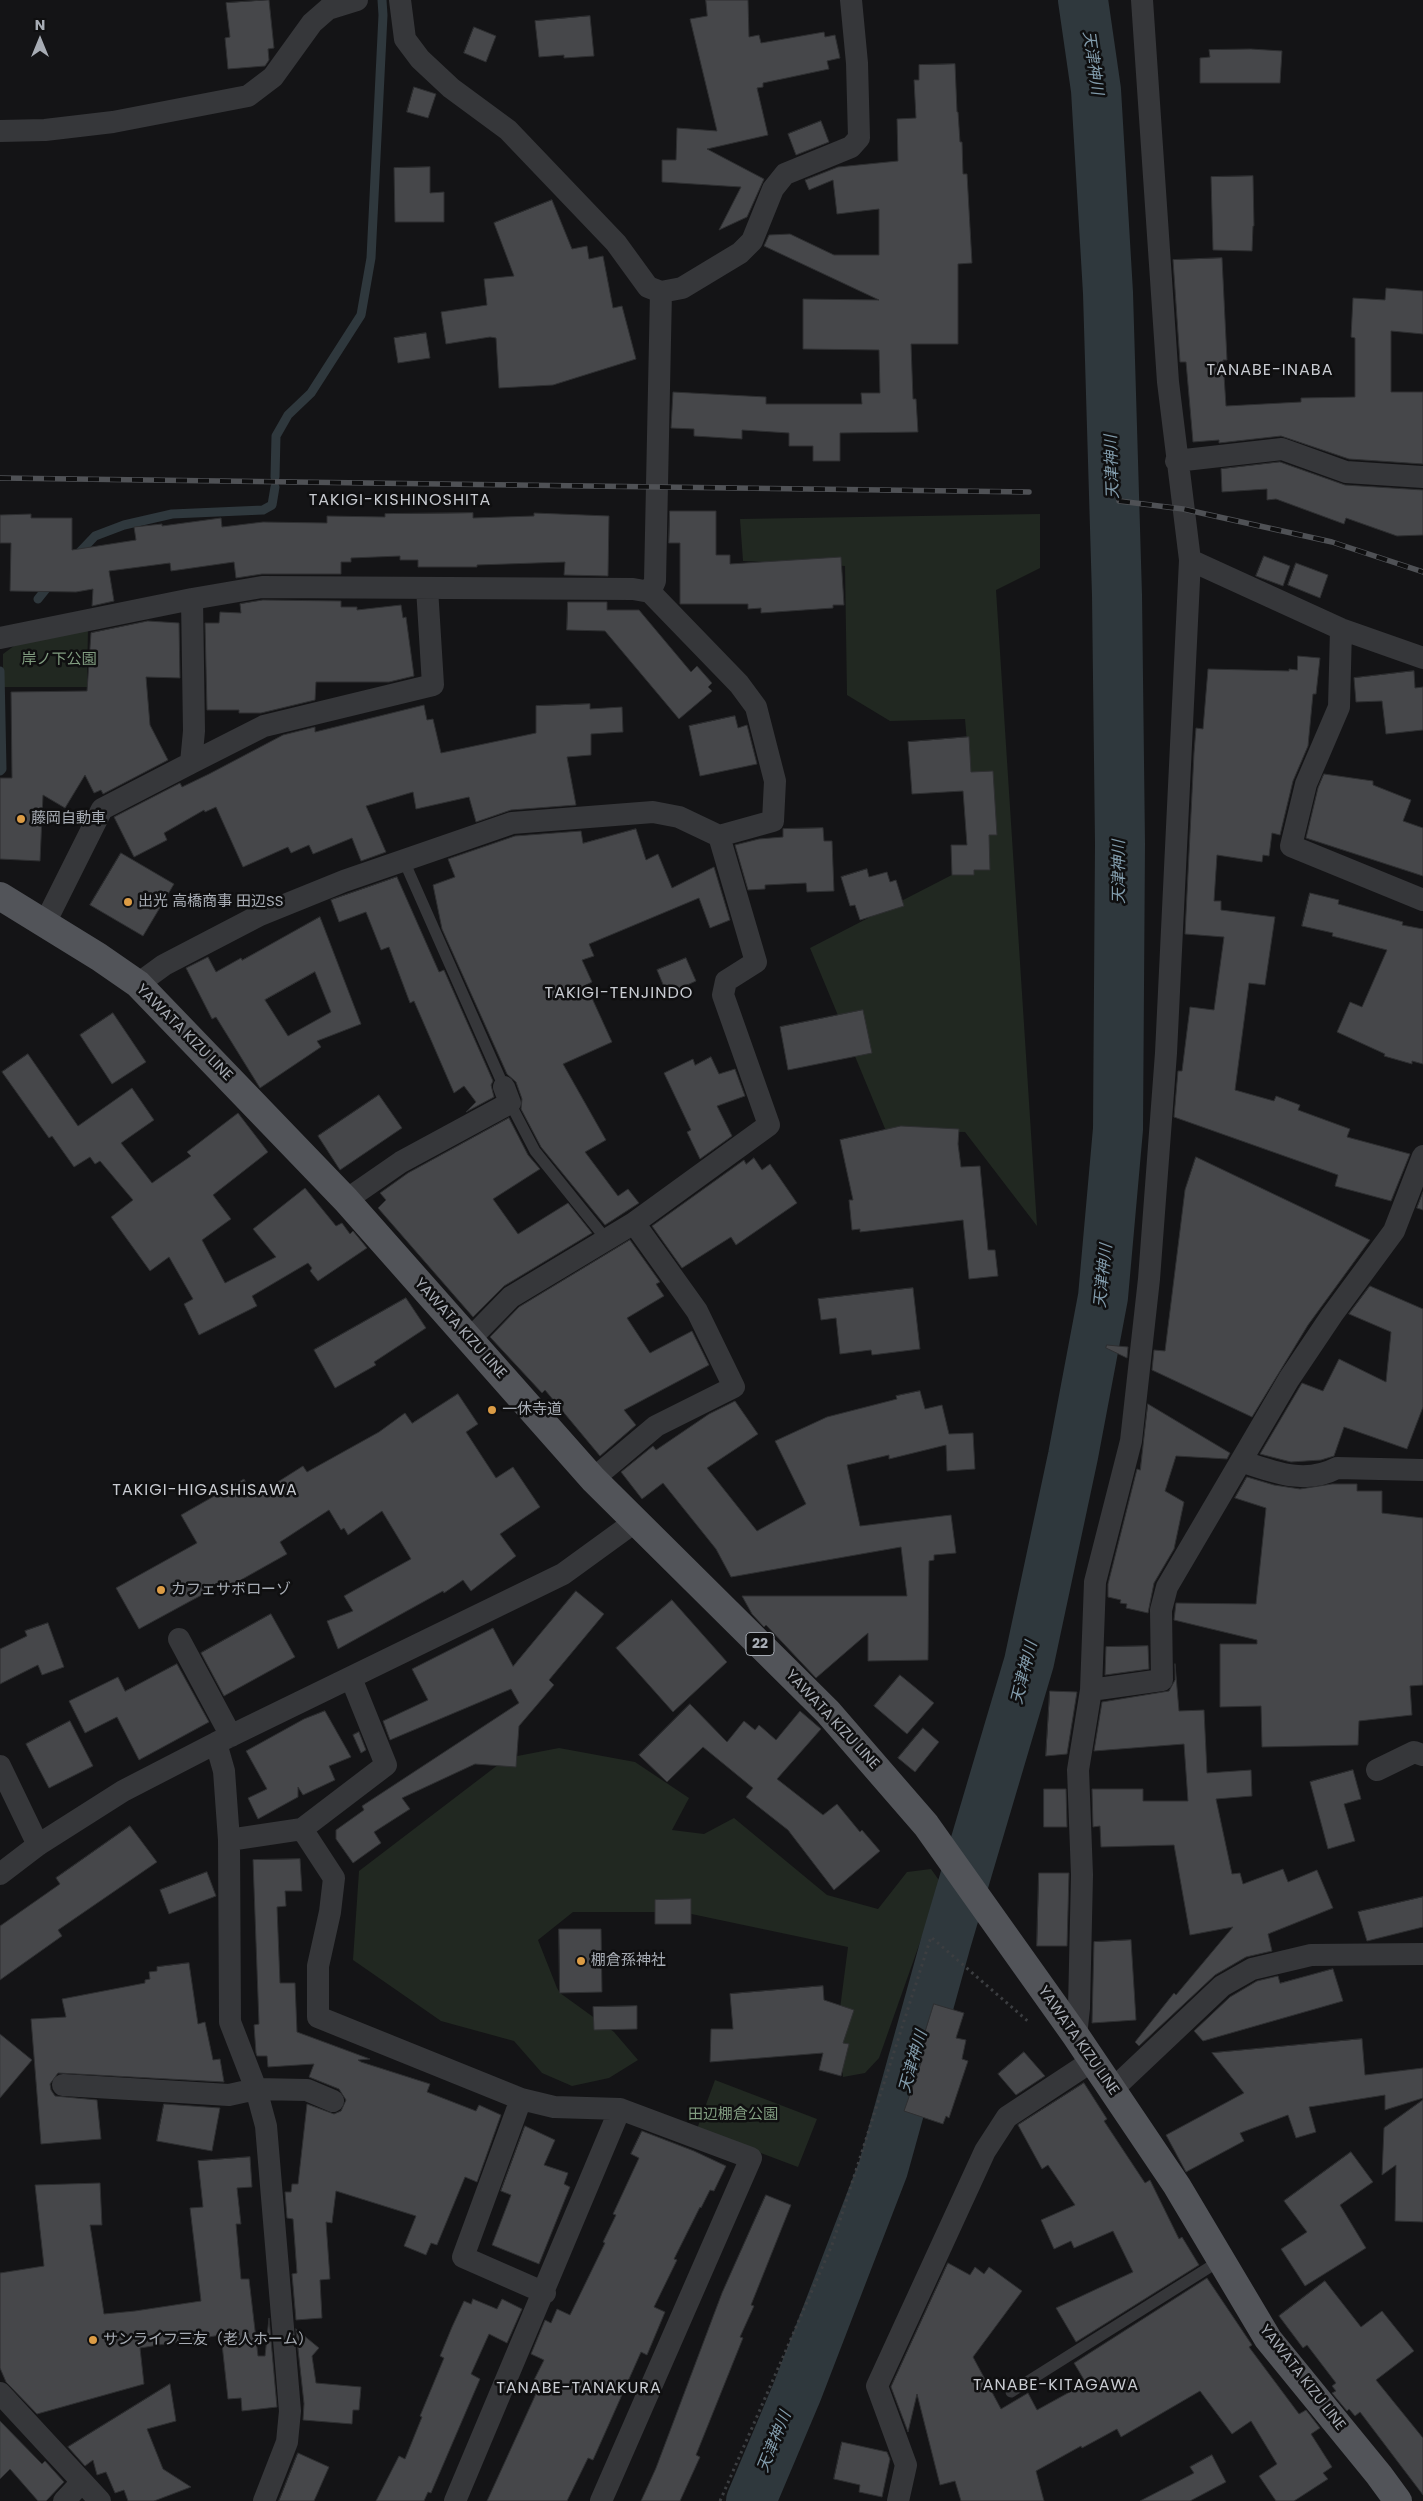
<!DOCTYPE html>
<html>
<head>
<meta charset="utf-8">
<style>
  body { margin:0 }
  #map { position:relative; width:1423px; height:2501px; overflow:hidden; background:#141416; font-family:Poppins,sans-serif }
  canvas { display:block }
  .north { position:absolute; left:15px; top:15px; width:50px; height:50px; -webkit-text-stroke:4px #0f0f10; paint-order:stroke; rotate:0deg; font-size:14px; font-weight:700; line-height:20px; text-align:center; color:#a7acb4 }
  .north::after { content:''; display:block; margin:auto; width:18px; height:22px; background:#a7acb4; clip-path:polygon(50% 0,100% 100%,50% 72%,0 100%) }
</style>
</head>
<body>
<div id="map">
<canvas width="1423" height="2501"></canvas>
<div class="north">N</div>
</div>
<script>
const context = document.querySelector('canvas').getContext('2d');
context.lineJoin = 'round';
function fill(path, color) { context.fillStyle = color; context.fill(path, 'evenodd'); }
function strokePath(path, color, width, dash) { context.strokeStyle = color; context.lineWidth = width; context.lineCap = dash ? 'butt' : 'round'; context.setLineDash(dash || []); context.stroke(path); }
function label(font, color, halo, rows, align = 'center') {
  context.font = font + ' Poppins,"Noto Sans JP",sans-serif'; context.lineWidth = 5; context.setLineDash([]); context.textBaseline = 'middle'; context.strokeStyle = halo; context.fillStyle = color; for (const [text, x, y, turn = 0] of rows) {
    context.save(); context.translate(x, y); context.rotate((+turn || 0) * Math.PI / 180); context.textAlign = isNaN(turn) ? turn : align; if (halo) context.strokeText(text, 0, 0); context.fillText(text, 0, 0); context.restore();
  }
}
fill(new Path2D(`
  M1040,514V568L996,590L1037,1226L965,1132L886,1131L810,948L977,862L965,719L890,721L847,695L845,566L743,561L740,519Z
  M88,628L87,687H3V654L22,640Z
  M559,1748L635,1762L689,1798L672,1830L704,1834L734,1818L827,1895L878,1909L907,1872L931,1869L941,1883L879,2058L865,2073L843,2077L838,2024L848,1947L682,1912H573L538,1940L557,1988L560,1993L614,2032L638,2060L609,2078L572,2086L542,2073L514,2041L441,2021L353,1960L359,1871L507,1758Z
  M715,2080L817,2119L798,2167L697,2129Z`), '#212821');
strokePath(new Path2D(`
  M275,477L276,436L288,415L311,393L361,315L371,258L383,15L382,0
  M76,556L95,536L124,525L172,514L263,510L272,505L275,487
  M38,599L50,584
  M0,671L2,769L0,771`), '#2f383d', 9);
strokePath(new Path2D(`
  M751,2501L797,2392L883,2169L946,1942L1029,1662L1073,1456L1103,1297L1118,1129L1120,844L1117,595L1108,293L1096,90L1083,0`), '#2f383d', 50);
const building = new Path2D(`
  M269,0L274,48L268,49L269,60L265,66L228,69L225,38L230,37L226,3Z
  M706,0H748L749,37L759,35L761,43L824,32L825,37L835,35L840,58L827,61L829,69L763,83V87L757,88L768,135L707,149L764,179L747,217L719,230L741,187L662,182V160H676L677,128L717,131L690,19L707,16Z
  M590,16L594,56L564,58V55L539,57L535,21Z
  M474,27L496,36L486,62L464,53Z
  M1251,49L1282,51L1280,83H1200V58L1210,57L1209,50Z
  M955,64L957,112H958L960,142H962L963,174H967L972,263L958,264V344H911L913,399H916L918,432L840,433V461H813V446H789V433L742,430V439L694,436V429L671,428L673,392L766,397V404H862L861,393H880L879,350L803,349V299L879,300L764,246L769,235L790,234L834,255H879V209L837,214L833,180L809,190L805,180L838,167L898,161L897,119L916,118L914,80H919V65Z
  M414,87L436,94L428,118L407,112Z
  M821,121L829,142L796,155L788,134Z
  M430,167V193L444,192V222H395L394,168Z
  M1253,176L1254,226H1253L1252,251L1213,250L1211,177Z
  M552,200L572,249L587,246L589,259L603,256L613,308L622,306L636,359L553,385L499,388L496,338L490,337L446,344L441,312L487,305L484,279L514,276L494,223Z
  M1222,258L1227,360H1223L1226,406L1301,402V398L1355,397V338L1351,337L1353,298L1385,300L1386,288L1423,291V334L1391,331V392H1423V464L1349,459L1281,436L1219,443V440L1193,442L1186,362H1180L1173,260Z
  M426,333L430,358L398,363L394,338Z
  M1280,462L1345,485L1423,490V535L1397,536L1346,518L1344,524L1276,499L1267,500V489L1222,492L1221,469Z
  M670,511H716V555H730V564L841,557L844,605H833V608L761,613V608L748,609V604H680V543H669Z
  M473,513V518L534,516V513L609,516L608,576L564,575L565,562L477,565V567H418V560H400V556L351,558V562H341V574H262L236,578L234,562L171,571L170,563L109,571L114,601L92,606L93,589L76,592L10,591L11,543H0V515L31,514V518H72V550L136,540L134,527L162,524V526L221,518L222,527L263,522L327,523V516L385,517V514Z
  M1264,556L1290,566L1283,586L1256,576Z
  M1296,563L1328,575L1320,598L1288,585Z
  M263,600L341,601V607H357V610L401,605L403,618L406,617L414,676L389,682H316L315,700L261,713H239V710H207L205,623H219L220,612L241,613L240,604Z
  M568,602H607V610H639L691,672L697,666L712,683L708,687L712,691L679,719L605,631L567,630Z
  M148,621L179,623L180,678L146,677L150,725L168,760L103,794L101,790L94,793L85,775L65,808L43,795L40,861L0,859V778H12L11,692L87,691L91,633Z
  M1298,656L1320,658L1316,694H1313L1308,746L1293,781L1280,835L1272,833L1269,856L1263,855L1262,862L1217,855L1214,901H1221V910L1275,917L1265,985L1249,983L1235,1090L1274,1101L1276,1096L1300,1105L1298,1110L1350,1129L1347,1137L1410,1154L1391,1201L1335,1186L1338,1175L1174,1117L1178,1071H1182L1190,1007L1214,1010L1224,937L1185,934L1194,753L1196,728L1203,729L1208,669L1289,671V669L1297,670Z
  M1414,671L1415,688L1423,687V730L1386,734L1382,701L1356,702L1354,678Z
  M590,704V709L622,707L623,732L591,734V755L567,757L576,805L511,810L476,822L469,797L416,809L413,792L366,806L386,852L361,861L352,838L313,854L309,845L291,853L288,847L243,867L216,807L205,812L204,810L164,833L167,840L134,857L114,817L180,783L182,787L209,774L283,735L315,727V732L424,705L427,720L433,719L441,753L536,733V706Z
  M735,716L738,728L747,725L757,764L700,776L689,726Z
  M969,737L971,772L993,771L997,835H989L990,870H974V875H952L951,845H967L963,791L912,794L908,742Z
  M1324,774L1373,781V785L1411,800L1403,821L1423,828V876L1306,838L1318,788Z
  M823,828L824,841H832L834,891L807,892L806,883L765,885V889L748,890L735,845L759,839L783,837V829Z
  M636,829L646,860L658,854L672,888L714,867L730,920L710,928L699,898L589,944L594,956L582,960L592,982L586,985L612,1042L563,1064L606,1140L585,1152L618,1196L628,1189L639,1203L605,1225L541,1147L521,1109L522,1099L516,1082L507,1074L442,929L433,885L455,877L448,859L515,836L581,831L583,843Z
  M121,853L174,884L143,936L90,905Z
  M867,869L869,877L887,872L890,882L896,880L904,906L860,920L855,905L850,906L841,877Z
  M397,877L439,972L444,970L493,1081L491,1085L494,1097L466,1112L476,1102L464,1086L454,1093L414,1001L410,1003L389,947L381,950L366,912L339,922L331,900Z
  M1310,893L1339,900L1338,904L1403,922L1402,925L1423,929V1064L1412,1061V1064L1384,1056L1385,1054L1337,1032L1350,1002L1362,1007L1387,950L1332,936L1333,933L1302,926Z
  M320,917L361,1024L317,1041L321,1047L260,1088L216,1017L212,1019L186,968L208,957L216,972L241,958L242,960ZM315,972L331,1012L288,1036L265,1000Z
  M686,958L696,981L667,994L657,970Z
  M863,1010L872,1053L788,1070L780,1027Z
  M113,1013L146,1062L112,1084L80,1035Z
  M28,1054L78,1126L132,1088L154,1120L121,1143L152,1183L191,1156L187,1152L238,1113L268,1152L213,1195L231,1219L202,1240L225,1283L276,1257L253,1229L305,1188L336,1226L342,1223L350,1234L353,1231L367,1248L318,1281L310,1271L312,1268L308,1263L252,1296L257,1306L199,1335L184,1304L193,1299L169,1257L150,1271L111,1217L133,1200L100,1161L95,1164L90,1157L74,1167L52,1136L49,1138L2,1072Z
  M711,1057L719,1074L735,1069L745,1096L717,1106L732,1136L700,1159L687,1132L691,1130L664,1073L693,1059L695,1065Z
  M379,1095L402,1128L340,1170L318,1136Z
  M509,1118L528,1155L540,1169L493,1199L518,1234L568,1203L592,1233L504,1286L473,1317L378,1208L386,1200L380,1193L408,1173Z
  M901,1126L959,1129L958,1144L961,1167L980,1166L988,1250H995L998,1276L969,1279L963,1220L860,1232V1229L852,1230L849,1200H853L840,1140Z
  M1196,1157L1370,1240L1308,1325L1252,1417L1152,1370L1154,1350L1165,1351L1185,1190Z
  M754,1158L762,1170L770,1164L797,1203L736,1245L731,1237L682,1268L652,1226L744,1160L746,1164Z
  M1423,1192V1210L1417,1208Z
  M630,1240L660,1282L656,1284L664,1296L627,1318L650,1353L692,1331L709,1365L624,1410L636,1425L600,1456L545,1390L542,1393L490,1337L519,1307Z
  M1370,1286L1423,1309V1407L1407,1449L1344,1427L1334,1456L1321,1460L1291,1462L1260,1454L1302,1383L1323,1391L1339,1359L1386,1382L1391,1332L1349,1314Z
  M913,1288L920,1349L872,1355L871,1350L840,1354L836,1318L821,1320L818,1299Z
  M406,1298L426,1328L374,1362L376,1365L335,1388L314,1350Z
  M1107,1345L1128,1347L1127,1358L1106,1348Z
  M920,1391L925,1409L942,1405L949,1434L973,1433L975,1469L947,1471L946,1445L889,1459V1455L847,1465L860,1526L951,1515L956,1553L934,1555V1560L929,1561L928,1660L868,1661V1633L816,1678L766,1625L764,1627L752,1614L742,1596H907L901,1547L731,1577L716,1549L663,1483L642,1499L621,1472L653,1446L656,1450L709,1414L735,1401L758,1434L707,1468L757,1531L806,1504L775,1441L827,1417L897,1399L896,1396Z
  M458,1394L478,1424L466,1432L496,1478L513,1467L540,1507L500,1534L516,1556L471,1591L463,1580L444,1593L443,1591L338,1649L327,1621L353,1611L344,1596L411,1559L382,1511L348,1535L344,1528L341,1530L329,1510L280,1542L287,1554L223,1590L220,1585L139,1629L116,1588L197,1543L181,1515L244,1479L254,1497L303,1466L307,1472L379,1432L405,1413L412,1423Z
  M1148,1404L1230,1453L1227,1459L1176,1456L1165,1491L1184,1502L1174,1549L1154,1583L1148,1613L1126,1608L1127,1604L1120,1603L1121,1600L1108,1597V1584L1137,1469L1140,1470Z
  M1247,1477L1274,1485L1300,1489L1332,1484H1357V1491H1382V1513L1423,1518V1685L1410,1686L1412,1715L1359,1721L1358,1745L1262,1747L1261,1706L1220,1707V1644H1257V1640L1174,1620L1176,1603L1256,1604L1266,1508L1235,1498Z
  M576,1591L604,1614L549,1680L554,1685L519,1726L516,1767L475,1764L402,1798L410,1809L374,1832L381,1843L353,1863L336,1839V1830L364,1810L362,1806L519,1703L511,1689L390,1740L383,1721L428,1700L412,1669L493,1628L513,1666Z
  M672,1600L727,1662L673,1712L616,1648Z
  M271,1614L295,1657L224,1696L201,1653Z
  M48,1623L64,1667L42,1675L38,1665L0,1684V1649L27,1636L25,1631Z
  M1148,1646L1149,1669L1105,1675L1106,1647Z
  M177,1664L209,1722L139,1760L117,1717L85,1733L69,1701L118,1677L125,1691Z
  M1175,1664L1179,1711L1204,1710L1207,1773L1251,1770L1252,1796L1216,1799L1232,1874L1240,1873L1243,1884L1283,1869L1288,1882L1317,1870L1333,1908L1268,1934L1272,1951L1246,1957L1215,1975L1139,2046L1135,2042L1174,1993L1176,1995L1233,1927L1190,1935L1174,1845L1101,1847L1100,1826L1093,1827L1092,1789H1143V1801H1188L1184,1744L1094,1751L1102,1702L1169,1691L1175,1680Z
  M900,1675L934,1703L907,1734L874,1706Z
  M1050,1691L1077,1692L1067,1754L1046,1756Z
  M690,1704L727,1742L744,1721L755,1730L759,1725L776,1740L800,1711L821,1729L777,1779L823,1815L837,1804L860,1832L862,1830L880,1851L834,1890L788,1830L746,1797L753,1788L703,1747L667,1782L639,1755Z
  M325,1711L351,1757L329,1766L335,1780L303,1795L298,1787V1797L258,1819L248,1798L267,1789L246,1751L304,1719Z
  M70,1721L93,1766L49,1788L26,1744Z
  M923,1728L939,1742L915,1772L898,1758Z
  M359,1732L366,1750L361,1753L353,1735Z
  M1353,1770L1361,1799L1344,1804L1355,1841L1328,1849L1310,1782Z
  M1044,1789H1066L1067,1827H1044Z
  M130,1826L157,1862L58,1930L62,1936L0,1980V1926L60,1884L56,1878Z
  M300,1859L302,1891H285L286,1906L277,1907L280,1983H295L297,2032L370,2059L358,2060L361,2062L430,2084L427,2092L476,2111L479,2105L501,2115L477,2182L465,2177L437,2245L431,2243L426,2255L404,2246L416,2216L336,2191L332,2223L326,2222L330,2279L320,2280L322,2318L296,2320L292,2274L297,2273L293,2219L287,2218L285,2192H291L292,2184H298L307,2104L334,2114L341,2111L346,2100L339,2089L309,2077L314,2064L268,2067L267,2056H257L256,2053L254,2025L259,2024L253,1860Z
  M207,1872L216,1896L169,1914L160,1890Z
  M1039,1873H1069L1067,1946H1037Z
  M1423,1897V1927L1367,1941L1358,1912Z
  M691,1899V1924H655V1900Z
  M559,1929H601L602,1992L560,1993Z
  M1131,1940L1136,2020L1092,2023L1094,1942Z
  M189,1963L198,2024L205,2022L213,2060L220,2059L224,2082L58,2073L50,2084L51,2090L55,2096L97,2100L101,2139L41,2144L31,2019L66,2017L62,1999L145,1983V1980L150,1979L149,1972L157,1971V1967Z
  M1333,1969L1343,2001L1203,2041L1194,2031L1230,1997L1257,1981L1278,1976L1280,1983Z
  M823,1986L824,2000L854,2010L843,2043L849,2044L841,2076L819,2070L823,2053L710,2062L711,2029H733L730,1994Z
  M934,2004L964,2013L956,2038L966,2040L962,2059L968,2061L949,2118L946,2116L943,2124L904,2111L921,2063L916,2062Z
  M637,2006V2029L594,2030L593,2007Z
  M0,2034L32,2060L0,2098Z
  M1362,2039L1365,2075L1423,2068V2098L1385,2110V2095L1309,2107L1316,2132L1296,2138L1288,2115L1240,2133L1244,2141L1186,2172L1166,2135L1244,2093L1212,2053Z
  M1024,2052L1045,2076L1016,2095L998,2074Z
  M1084,2083L1107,2119L1104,2121L1145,2183L1150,2180L1179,2239L1182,2237L1199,2265L1076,2342L1056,2308L1133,2272L1113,2231L1074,2248L1071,2241L1054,2249L1041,2220L1075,2205L1048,2165L1042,2169L1018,2125Z
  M1423,2100V2222L1395,2221L1396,2165L1382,2175L1384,2128Z
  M164,2104L220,2108L212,2151L157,2141Z
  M525,2126L555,2140L544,2165L568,2173L564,2184L570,2187L539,2264L492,2245L511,2195L501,2191Z
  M642,2131L694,2151L726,2166L714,2191L710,2190L701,2208L700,2207L674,2259L677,2260L654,2307L665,2312L647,2355L641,2352L593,2460L588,2458L567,2501H487L540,2385L533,2382L544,2360L531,2354L545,2320L551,2323L557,2309L570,2315L605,2243L603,2242L616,2215L613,2214L639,2158L631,2154Z
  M1351,2152L1373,2182L1340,2205L1366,2248L1305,2286L1281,2249L1307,2232L1284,2201Z
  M250,2157L252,2187L237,2188L241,2224H236L241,2279H249L258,2356H265L269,2318L277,2407L242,2411L241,2398L228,2399L221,2335L140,2348L144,2384L37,2414L6,2382L0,2368V2273L44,2266L35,2185L100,2183L102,2225H90L104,2314L135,2311L201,2301L190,2208L203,2207L198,2161Z
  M766,2195L791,2205L751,2305L754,2306L740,2337L743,2338L696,2455L700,2457L680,2501H641L656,2468L722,2293Z
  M948,2263L970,2275L975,2267L984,2274L989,2267L1022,2291L973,2357L1001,2409L1028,2393L1037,2410L1086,2383L1074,2363L1207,2278L1252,2345L1249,2347L1299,2414L1306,2410L1320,2428L1311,2434L1332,2467L1323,2473L1328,2479L1294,2501H1276L1259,2476L1277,2464L1251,2421L1232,2434L1200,2391L1121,2437L1117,2429L1082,2448L1081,2446L1036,2471L1044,2501H961L955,2481L940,2485L917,2394L908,2432L891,2387Z
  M1325,2281L1361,2327L1382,2311L1414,2351L1376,2380L1423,2438V2495L1360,2412L1355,2416L1349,2409L1347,2411L1332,2393L1336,2391L1332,2386L1336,2383L1307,2345L1303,2348L1279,2316Z
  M473,2299L497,2309L502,2299L522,2309L507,2343L489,2334L471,2374L480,2379L431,2493L428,2492L424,2501H376L399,2456L405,2459L422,2417L420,2416L444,2358L440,2356L452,2327L464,2301L471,2304Z
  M296,2329L319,2348L312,2356L316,2383L361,2387L359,2410H353L352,2424L303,2420L304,2404Z
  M170,2384L176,2421L147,2429L163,2469L191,2487L154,2501H128L124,2490L115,2493L106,2472L97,2475L93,2460L85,2466L68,2447Z
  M0,2421L42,2464L45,2461L64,2482L46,2501H38L10,2469L0,2479Z
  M842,2442L887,2452L890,2459L882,2497L859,2492L860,2485L834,2479Z
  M298,2453L329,2467L314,2501H279Z
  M1212,2455L1226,2482L1190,2501H1140L1194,2473L1190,2467Z`);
fill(building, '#46474a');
strokePath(building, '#2e2f31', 1);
strokePath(new Path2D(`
  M720,2501L832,2245L931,1937L1030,2023`), '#3c3e41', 3, [2.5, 4]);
strokePath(new Path2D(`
  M404,861L504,1087
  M510,1103L535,1151L606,1239
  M1011,2392L1221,2260`), '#36373a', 11);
strokePath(new Path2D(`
  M400,0L405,39L420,59L451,88L508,130L616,243L648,287L661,292L682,288L740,253L752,241L773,189L785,174L851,147L859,138L857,63L851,0
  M0,131L45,130L113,122L248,96L273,77L312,23L328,9L357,0
  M1176,461L1282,449L1346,472L1423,477
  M1190,560L1341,629L1423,658
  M650,592L655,581L661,292
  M1341,629L1339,707L1306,784L1291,846L1423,900
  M0,638L192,599
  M191,763L264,726L433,685L427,588
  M45,923L102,809L191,763L194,731L192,599L262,587L633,589L650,592L739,684L756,707L775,781L773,821L719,836L679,817L653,812L512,823L344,881L260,915L164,965L138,984
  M346,1200L401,1162L510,1103L504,1087
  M469,1340L511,1297L634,1223L769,1125L723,995L726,981L756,962L719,836
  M1241,1461C1273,1472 1305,1485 1337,1468L1423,1470
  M593,1479L656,1426L734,1387L697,1311L634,1223
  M179,1639L231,1736
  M1091,1690L1162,1680L1161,1610L1167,1587L1289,1379L1332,1315L1394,1231L1423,1156
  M216,1743L224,1771L229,1840L302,1829L334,1878L330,1912L318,1966V2017L521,2099L463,2257L545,2293
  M0,1766L38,1845
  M1377,1770L1414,1752L1423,1755
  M302,1829L386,1765L351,1678
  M229,1840L230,2022L256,2089L266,2126L290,2411L287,2442L264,2501
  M0,1874L38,1845L123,1791L216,1743L563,1574L636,1521
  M1076,2036L1079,2008L1082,1875L1078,1770L1091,1690L1095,1582L1131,1441L1149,1279L1166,1053L1190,560L1168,382L1142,0
  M63,2085L229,2095L256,2089L307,2090L333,2101
  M1112,2090L1222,1986L1252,1969L1311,1955L1423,1954
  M521,2099L554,2107L620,2109L751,2158L601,2501
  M0,2393L100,2501
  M64,2501L82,2482
  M455,2501L620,2109
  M898,2501L906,2465L877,2386L985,2151L1007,2117L1092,2061`), '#36373a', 22);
strokePath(new Path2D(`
  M0,896L99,957L138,984L346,1200L593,1479L828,1712L926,1825L1076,2036L1177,2186L1268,2339L1379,2475L1398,2501`), '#525459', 28);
const rail = new Path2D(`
  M0,478L1029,492
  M1119,501L1183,509L1332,542L1423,572`);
strokePath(rail, '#4f5155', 5.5);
strokePath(rail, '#0f0f10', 4, [11]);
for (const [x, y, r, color] of [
  [21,819,5,"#dc9c45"],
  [128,902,5,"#dc9c45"],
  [492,1410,5,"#dc9c45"],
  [161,1590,5,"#dc9c45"],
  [581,1961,5,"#dc9c45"],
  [93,2340,5,"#dc9c45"]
]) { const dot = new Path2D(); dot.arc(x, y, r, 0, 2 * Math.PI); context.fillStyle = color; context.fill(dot); strokePath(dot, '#0f0f10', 2); }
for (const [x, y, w] of [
  [760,1644,28]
]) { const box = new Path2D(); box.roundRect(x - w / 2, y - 11.5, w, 23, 4); context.fillStyle = '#0f0f10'; context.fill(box); strokePath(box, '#a7acb4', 1); }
label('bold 14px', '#a7acb4', null, [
  ["22",760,1644]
]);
label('15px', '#819d80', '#0f0f10', [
  ["岸ノ下公園",59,660],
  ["田辺棚倉公園",733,2115]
]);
label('15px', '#a7acb4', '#0f0f10', [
  ["藤岡自動車",31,819],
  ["出光 高橋商事 田辺SS",138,902],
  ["一休寺道",502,1410],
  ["カフェサボローゾ",171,1590],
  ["棚倉孫神社",591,1961],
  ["サンライフ三友（老人ホーム）",103,2340]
], 'left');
label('15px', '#a7acb4', '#0f0f10', [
  ["YAWATA KIZU LINE",184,1033,45],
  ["YAWATA KIZU LINE",460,1329,48],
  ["YAWATA KIZU LINE",832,1720,47],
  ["YAWATA KIZU LINE",1078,2041,55],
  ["YAWATA KIZU LINE",1302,2378,52]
]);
label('italic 16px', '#829cac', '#0f0f10', [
  ["天津神川",1092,63,82],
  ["天津神川",1113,467,-92],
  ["天津神川",1120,872,-90],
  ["天津神川",1104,1276,-84],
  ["天津神川",1025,1673,-76],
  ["天津神川",914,2062,-74],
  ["天津神川",775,2442,-68]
]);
context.letterSpacing = '1px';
label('16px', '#c8cbd1', '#0f0f10', [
  ["TANABE-INABA",1270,371],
  ["TAKIGI-KISHINOSHITA",400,501],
  ["TAKIGI-TENJINDO",619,994],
  ["TAKIGI-HIGASHISAWA",205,1491],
  ["TANABE-KITAGAWA",1056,2386],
  ["TANABE-TANAKURA",579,2389]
]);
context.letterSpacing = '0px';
</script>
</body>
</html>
